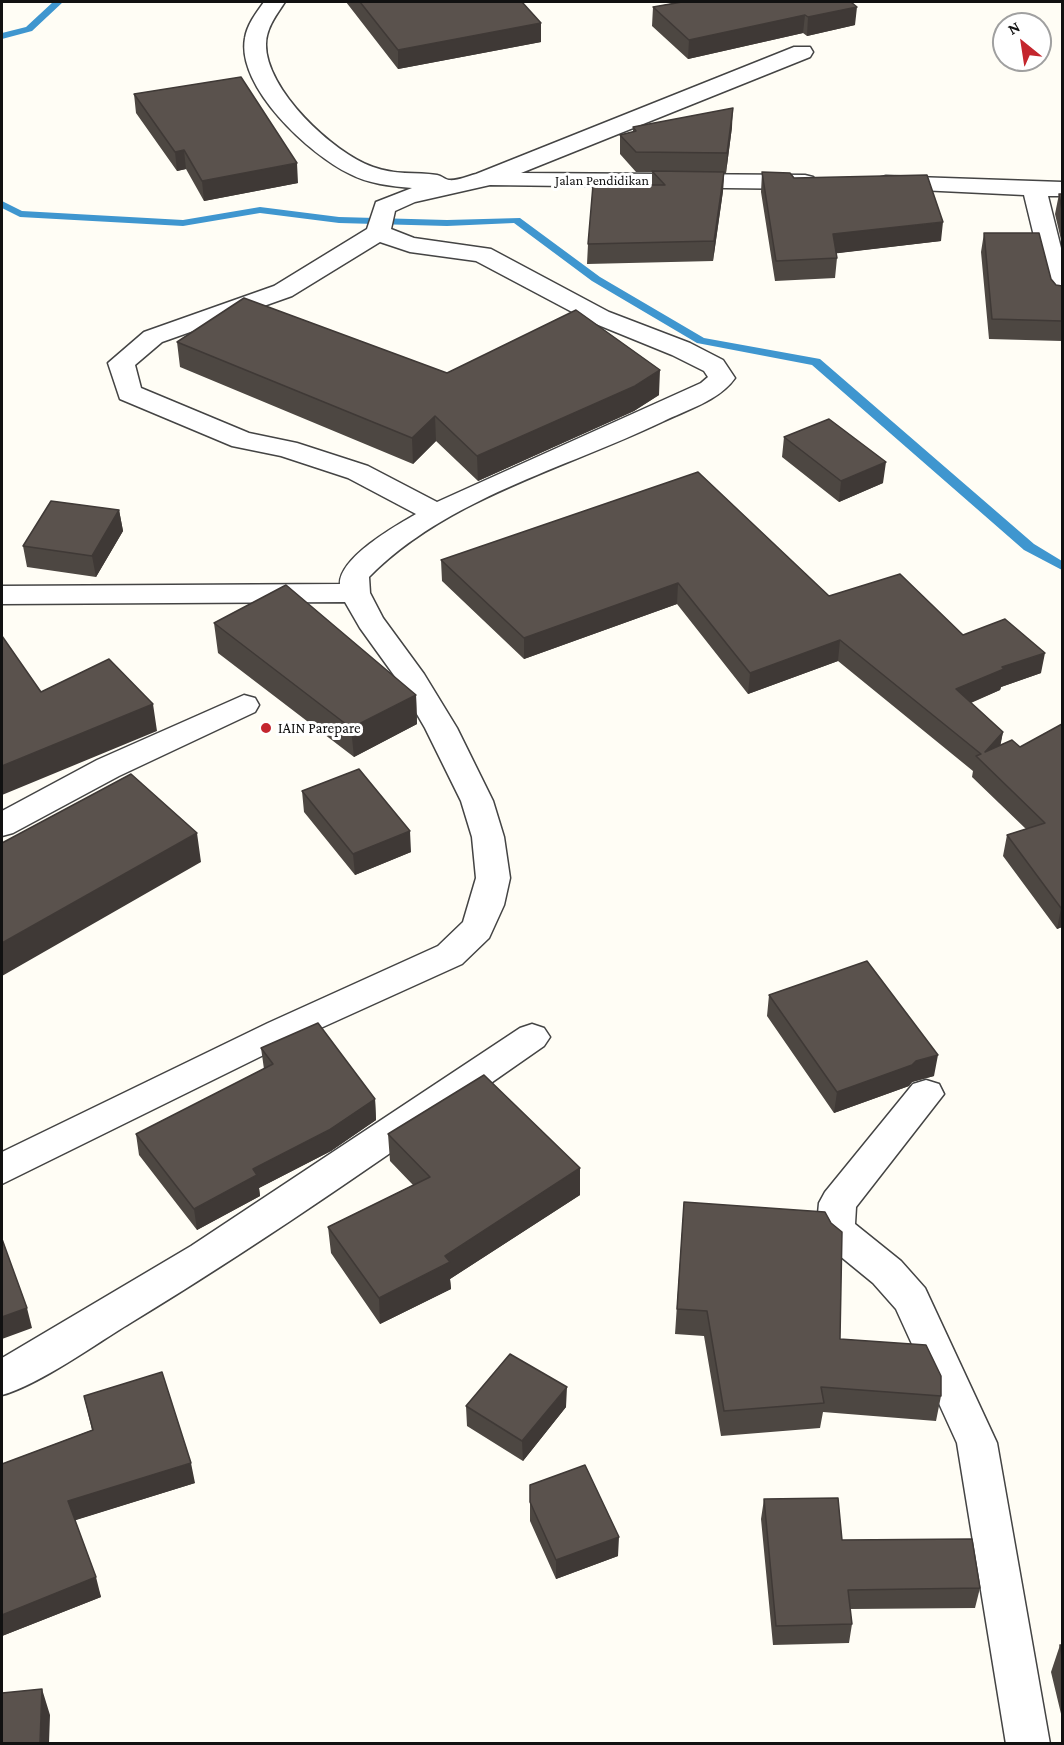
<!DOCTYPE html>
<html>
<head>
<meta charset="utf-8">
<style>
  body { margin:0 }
  #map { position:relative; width:1064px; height:1745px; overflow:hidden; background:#fffdf5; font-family:"Crimson Pro",serif }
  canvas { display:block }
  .frame { position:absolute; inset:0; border:3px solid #111; pointer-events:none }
  .north { position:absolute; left:992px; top:12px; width:60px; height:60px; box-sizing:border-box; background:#fff; border:2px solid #a0a0a0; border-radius:50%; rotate:330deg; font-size:16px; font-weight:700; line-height:24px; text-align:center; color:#111 }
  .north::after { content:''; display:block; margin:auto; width:21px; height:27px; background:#c4262e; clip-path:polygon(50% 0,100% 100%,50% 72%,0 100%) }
</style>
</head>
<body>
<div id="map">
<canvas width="1064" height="1745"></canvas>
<div class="frame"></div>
<div class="north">N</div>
</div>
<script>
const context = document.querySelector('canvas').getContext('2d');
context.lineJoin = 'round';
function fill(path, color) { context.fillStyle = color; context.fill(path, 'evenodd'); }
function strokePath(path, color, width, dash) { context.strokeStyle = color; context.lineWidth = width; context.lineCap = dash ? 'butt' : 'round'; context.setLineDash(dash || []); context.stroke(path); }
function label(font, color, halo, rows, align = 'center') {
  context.font = font + ' "Crimson Pro",serif'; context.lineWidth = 6; context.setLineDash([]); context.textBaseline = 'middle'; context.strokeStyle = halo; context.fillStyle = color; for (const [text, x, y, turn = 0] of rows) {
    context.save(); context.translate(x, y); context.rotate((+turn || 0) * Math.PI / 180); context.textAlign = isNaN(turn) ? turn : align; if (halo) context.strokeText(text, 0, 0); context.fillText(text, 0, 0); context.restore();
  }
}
fill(new Path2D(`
  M53,2H63L32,31L2,39V33L26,27Z
  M2,201L22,211L183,220L260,207L339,217L447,220L520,218L600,277L704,338L820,359L1034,544L1062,561V570L1024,550L812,365L697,343L592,281L514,223L447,226L339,223L260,213L183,226L20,217L2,208Z`), '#3f96cf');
const minor = new Path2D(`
  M264,2H285C277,14 266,28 266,44C265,89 333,153 373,167C394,175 416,172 437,175C442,176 446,180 449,180C457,181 468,176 476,174L794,47H810L813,52L810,57L521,173L805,175L813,177L817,182L813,187L805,189L490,185L415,202L395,211L391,229L414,238L491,249L609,312L690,343L723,360L735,378C719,401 686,410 662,422C564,469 447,498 369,577L370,593L383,618L424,674L457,728L493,801L504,837L510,878L504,905L489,938L462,964L292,1041L2,1184V1152L268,1023L438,946L463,922L476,878L472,837L461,801L425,728L396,678L360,628L345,602L2,604V586L340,584C339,558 395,526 416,514L348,478L281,456L232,446L120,399L108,363L144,332L274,286L367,229L376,202L412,188C391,186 369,184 350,174C310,155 236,87 245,38C247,25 256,13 264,2ZM380,242L410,252L476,261L591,322L672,355L704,371L708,377L701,383L437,502L368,466L297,443L249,433L141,388L135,365L162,342L292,296Z
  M886,176L1062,182V196H1048L1062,252V305L1053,303L1049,298L1024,195L878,188L874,183L878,178Z
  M244,695L255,698L259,705L255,712L119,776L13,833L2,836V811L97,760Z
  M532,1024L544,1028L550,1037L544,1046C409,1140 274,1236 132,1322C97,1343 39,1385 2,1395V1358L191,1246L520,1028Z
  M926,1080L939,1084L944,1094L856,1207L855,1224L901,1261L925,1288L997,1443L1050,1744H1006L957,1443L896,1309L873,1283L829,1247L817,1225L819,1203L825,1192L913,1084Z`);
strokePath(minor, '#444', 3);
fill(minor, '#fff');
fill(new Path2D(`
  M346,2H522L541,42L398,69Z
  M678,2H851L855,25L807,36L803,33L688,59L652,26L653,7L679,2Z
  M134,94L298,183L204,201L186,169L177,171L136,113Z
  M633,127H732L726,173H724L723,191L713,261L587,264L588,244L652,185V172H636L620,154V135L633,132Z
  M762,172L794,178L941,241L837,253V258L835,278L775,281L761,192Z
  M1059,194H1062V244L1055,214Z
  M984,233L1051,279L1056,285L1062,286V341L989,339L981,252Z
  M177,342L447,373L659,395L634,411L478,481L436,441L413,464L180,367Z
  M784,437L883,483L839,502L782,457Z
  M119,510L123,531L96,577L27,567L23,546Z
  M441,560L829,596L963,635L1041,673L1001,687L1000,690L971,703L1003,732L1000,745L1020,747L1062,724V927L1057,929L1003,856L1007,835L1026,829L972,777L973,771L838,661L748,694L677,604L524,659L442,581Z
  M214,623L416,695L417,724L354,757L218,653Z
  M302,791L411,852L355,875L304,812Z
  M769,995L934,1076L912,1082L909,1086L834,1113L767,1016Z
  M261,1048L375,1099L376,1120L331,1151L259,1188L260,1196L197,1230L139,1155L136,1134L264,1069Z
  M388,1134L580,1195L450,1279L451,1289L380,1324L331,1253L328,1227L413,1185L390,1161Z
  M684,1202L840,1339L941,1396L936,1421L823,1412L820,1428L721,1436L704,1336L675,1334Z
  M84,1396L195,1483L75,1520L101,1597L2,1636V1464L92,1430Z
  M466,1406L566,1407L523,1461L467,1426Z
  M530,1485L618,1556L556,1579L530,1521Z
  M764,1499L842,1540L980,1588L975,1608L850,1609L852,1624L849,1643L773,1645L761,1519Z
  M1060,1645H1062V1718L1051,1672Z`), '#4d4742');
fill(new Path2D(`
  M857,7L855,25L807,36L808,17Z
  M805,15L803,33L688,59L689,40Z
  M541,23V42L398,69V50Z
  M733,108L732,127L726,173L727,153Z
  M184,150L186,169L177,171L175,152Z
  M297,163L298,183L204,201L202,181Z
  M724,172L723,191L713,261L714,241Z
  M943,222L941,241L831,254L833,234Z
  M660,370L659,395L634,411L478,481L477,456Z
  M435,416L436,441L413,464L412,438Z
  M886,462L883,483L839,502L841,481Z
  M119,510L123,531L96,577L92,556Z
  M678,583L677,604L524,659V638Z
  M840,640L838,661L748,694L750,673Z
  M1045,653L1041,673L1001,687L1000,690L953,710L956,689L1002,667Z
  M416,695L417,724L354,757L351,728Z
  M153,704L157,731L2,795V766Z
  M1003,732L999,753L985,752Z
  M410,831L411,852L355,875L353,854Z
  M197,833L201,862L2,976V943Z
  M1061,908H1062V927L1057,929Z
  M938,1055L934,1076L912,1082L909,1086L834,1113L837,1092L916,1061Z
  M375,1099L376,1120L331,1151L259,1188L260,1196L197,1230L194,1209L253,1169Z
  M580,1168V1195L450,1279L451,1289L380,1324L379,1298Z
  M27,1308L32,1328L2,1339V1317Z
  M567,1387L566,1407L523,1461L522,1441Z
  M191,1463L195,1483L73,1521L68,1501Z
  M619,1537L618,1556L556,1579V1560Z
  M96,1577L101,1597L2,1636V1615Z
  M42,1689L50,1715L49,1743H40Z`), '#3f3936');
const building = new Path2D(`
  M360,2H522L541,23L398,50Z
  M682,2H851L857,7L808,17L805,15L689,40L653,7Z
  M241,77L297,163L202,181L184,150L175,152L134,94Z
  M733,108L727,153L636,152L620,135L636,131L633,127Z
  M652,171L724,172L714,241L588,244L593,185H665Z
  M762,172L790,173L794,178L927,175L943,222L833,234L837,258L776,261Z
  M1059,194H1062V210Z
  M984,233H1039L1051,279L1056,285L1062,286V321L992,319Z
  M244,298L447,373L576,310L660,370L635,386L477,456L435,416L412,438L177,342Z
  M829,419L886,462L841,481L784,437Z
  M698,472L829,596L900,574L963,635L1005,619L1045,653L1002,667L1004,669L956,689L1003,732L985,752L1012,740L1020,747L1062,724V908H1061L1007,835L1045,823L976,756L981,754L840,640L750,673L678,583L524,638L441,560Z
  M51,501L119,510L92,556L23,546Z
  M286,585L416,695L351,728L214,623Z
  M2,636L41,692L109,659L153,704L2,766Z
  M359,769L410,831L353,854L302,791Z
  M131,774L197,833L2,943V843Z
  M867,961L938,1055L916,1061L912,1065L837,1092L769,995Z
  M318,1023L375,1099L329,1130L253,1169L257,1175L194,1209L136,1134L273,1064L261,1048Z
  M484,1075L580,1168L445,1256L450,1262L379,1298L328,1227L430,1177L388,1134Z
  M684,1202L825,1212L831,1223L842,1232L840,1339L926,1345L941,1376V1396L821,1387L824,1403L724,1411L707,1311L677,1309Z
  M2,1239L27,1308L2,1317Z
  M510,1354L567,1387L522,1441L466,1406Z
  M162,1372L191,1463L68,1501L96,1577L2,1615V1464L93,1430L84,1396Z
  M585,1465L619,1537L556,1560L530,1502V1485Z
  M838,1498L842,1540L972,1539L980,1588L848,1590L852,1624L776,1626L764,1499Z
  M1060,1645H1062V1657Z
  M42,1689L40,1743H2V1693Z`);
fill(building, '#5a524d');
strokePath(building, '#3f3936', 1.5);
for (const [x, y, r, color] of [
  [266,728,6,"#c4262e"]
]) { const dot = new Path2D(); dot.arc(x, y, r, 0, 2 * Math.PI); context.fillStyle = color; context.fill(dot); strokePath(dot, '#fff', 2); }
label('14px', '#111', '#fff', [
  ["Jalan Pendidikan",602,181]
]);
label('15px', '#111', '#fff', [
  ["IAIN Parepare",278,728]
], 'left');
</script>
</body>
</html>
